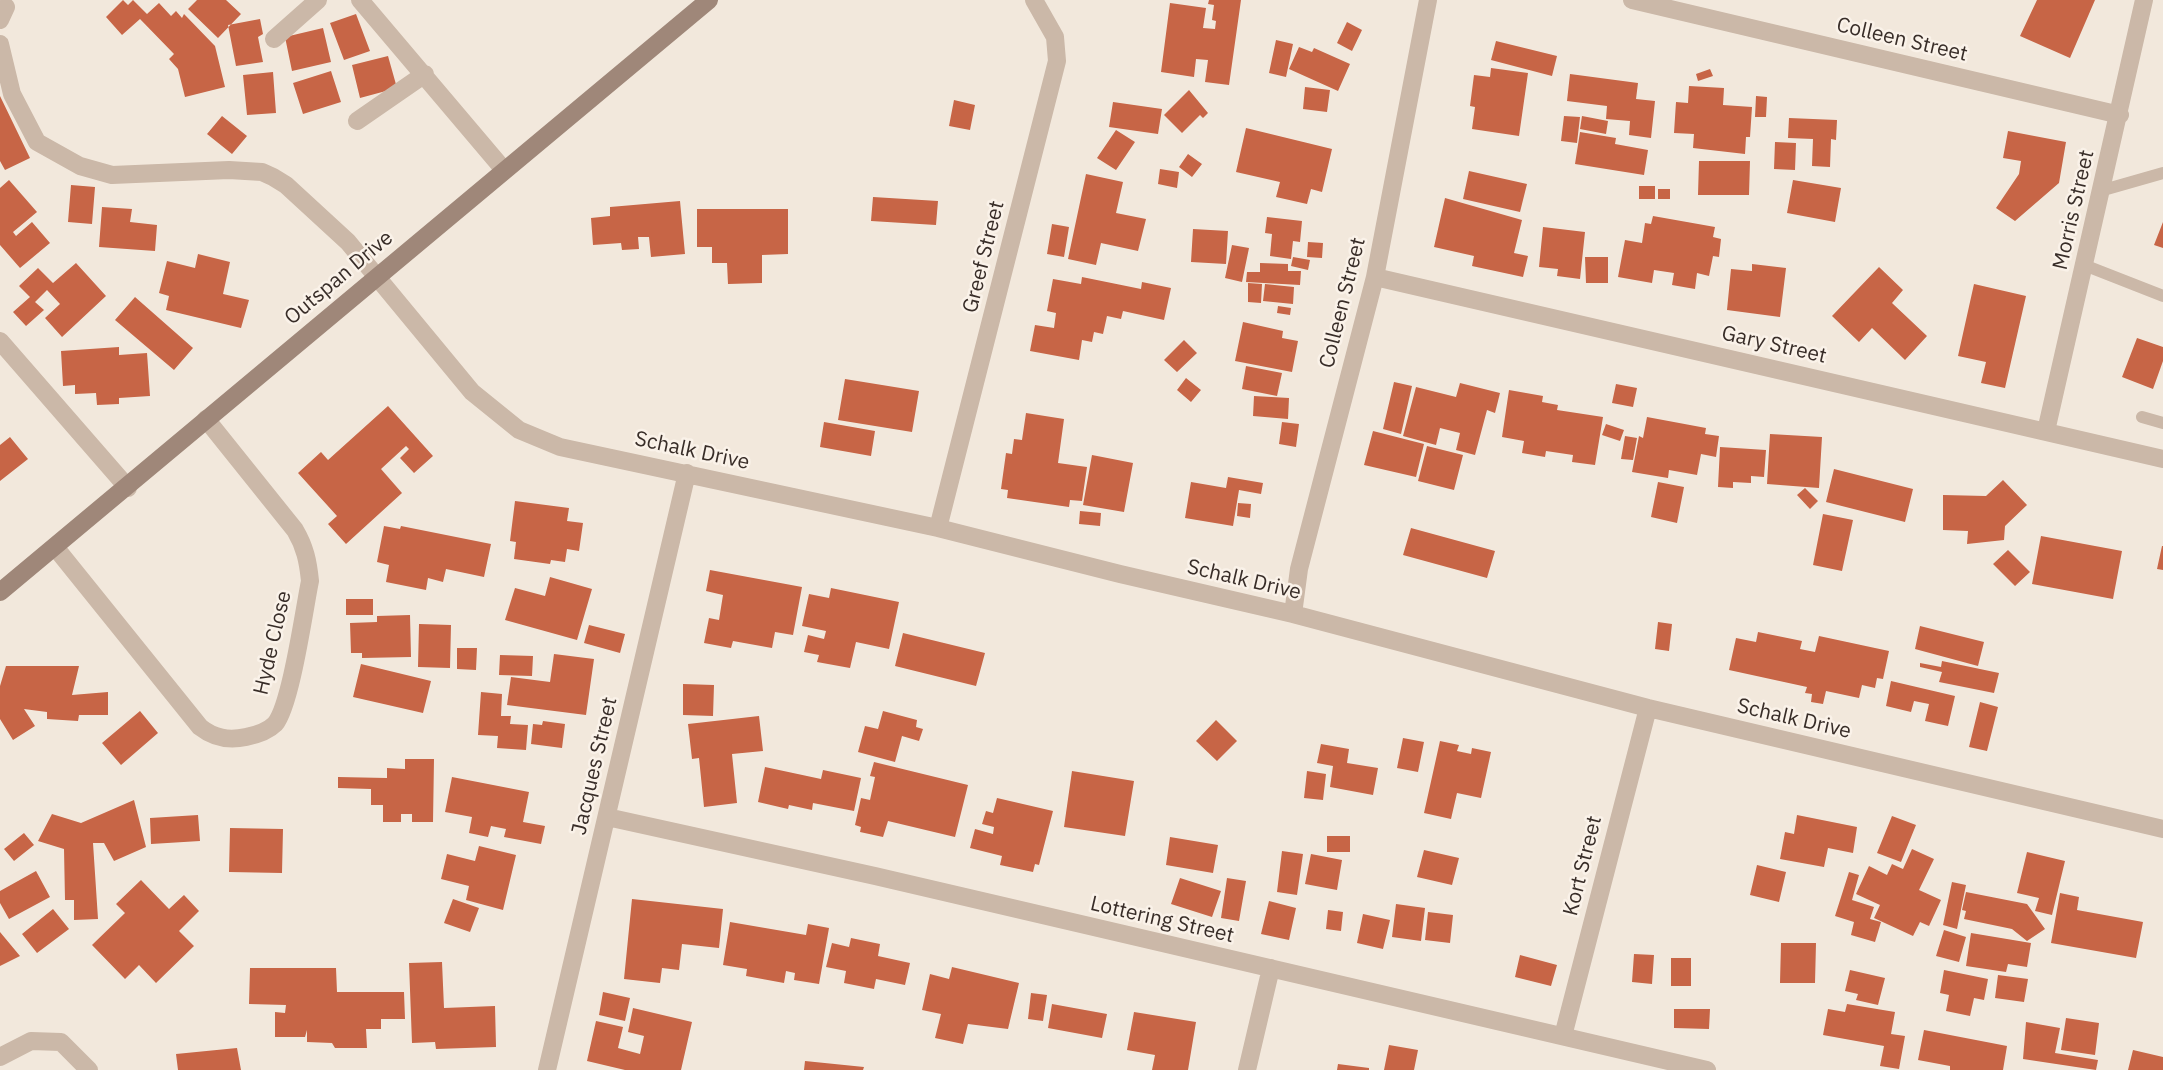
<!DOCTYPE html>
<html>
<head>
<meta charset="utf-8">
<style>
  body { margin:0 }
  canvas { display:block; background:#f2e8dc }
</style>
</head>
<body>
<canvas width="2163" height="1070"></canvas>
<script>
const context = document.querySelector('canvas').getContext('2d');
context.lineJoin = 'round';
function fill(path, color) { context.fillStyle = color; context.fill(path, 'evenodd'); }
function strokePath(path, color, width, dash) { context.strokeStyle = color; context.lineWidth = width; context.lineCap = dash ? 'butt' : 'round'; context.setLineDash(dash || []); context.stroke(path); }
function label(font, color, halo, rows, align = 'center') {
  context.font = font + ' "IBM Plex Sans",sans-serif'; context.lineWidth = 5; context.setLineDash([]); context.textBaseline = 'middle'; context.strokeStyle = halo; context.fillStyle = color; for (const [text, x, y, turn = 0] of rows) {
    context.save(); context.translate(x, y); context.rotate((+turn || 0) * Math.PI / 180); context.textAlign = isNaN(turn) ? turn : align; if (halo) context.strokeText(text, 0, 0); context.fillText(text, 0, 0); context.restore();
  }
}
fill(new Path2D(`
  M123,0L128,5L133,0L147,14L159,3L171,16L176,11L182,18L184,14L215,46L225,87L185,97L178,69L169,59L174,54L140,19L122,35L106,17Z
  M197,0H226L241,14L218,38L188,9Z
  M1209,0H1241L1229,85L1205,82L1208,60L1196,59L1194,77L1161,72L1170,3L1206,8L1203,28L1215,29L1216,21L1212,20L1214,5L1208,4Z
  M2037,0H2095L2070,58L2020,36Z
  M356,14L370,51L344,60L330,23Z
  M260,19L263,34L258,37L263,62L236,66L228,25Z
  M1347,22L1362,30L1352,51L1337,43Z
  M323,28L331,62L292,71L285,37Z
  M1276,40L1293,44L1286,77L1269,73Z
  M1496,41L1557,56L1552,76L1491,60Z
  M1299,47L1312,52L1314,48L1350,64L1338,91L1289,69Z
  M388,56L397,88L360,98L352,65Z
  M1491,68L1528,73L1519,136L1472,129L1475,107L1470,106L1474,75L1490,77Z
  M1710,69L1713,76L1698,81L1696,74Z
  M331,71L341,102L303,114L293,83Z
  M273,72L276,113L247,115L243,75Z
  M1570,74L1638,83L1636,99L1655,101L1651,138L1629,135L1630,121L1606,119L1607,106L1567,101Z
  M1689,86L1724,88L1723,105L1752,107L1750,137H1746L1745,154L1693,148L1694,134L1674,133L1676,102L1688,103Z
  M1305,87L1330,90L1327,112L1303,109Z
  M1189,90L1208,113L1203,118L1200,115L1182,133L1164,115Z
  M0,96L30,158L5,170L0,161Z
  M1756,96L1767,97L1766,117H1755Z
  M954,100L975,105L970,130L949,126Z
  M1113,102L1162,109L1158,134L1109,127Z
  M222,116L247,136L232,154L207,134Z
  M1564,116L1580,117L1577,143L1561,141Z
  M1582,116L1608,121L1606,134L1580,129Z
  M1789,118L1837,120L1836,140L1831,139L1830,167L1812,166L1813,139L1788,138Z
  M1246,128L1332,149L1322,192L1311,189L1307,204L1276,197L1280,182L1236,172Z
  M1116,130L1135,142L1116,170L1097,158Z
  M2008,131L2066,142L2059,183L2015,221L1996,208L2019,174L2021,161L2003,158Z
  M1580,132L1616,138L1615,144L1648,150L1644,175L1575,164Z
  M1775,142L1796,143L1795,170L1774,169Z
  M1188,154L1202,164L1192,177L1179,167Z
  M1699,161H1750L1749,195H1698Z
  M1160,169L1179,172L1177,188L1158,184Z
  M1469,171L1527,184L1520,212L1463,199Z
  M1086,174L1123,182L1116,213L1146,219L1138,251L1101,243L1096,265L1068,259Z
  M9,180L37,212L13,232L16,236L32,222L50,243L20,268L0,245V188Z
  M1793,180L1841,188L1835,222L1787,213Z
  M71,185L95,187L92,224L68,222Z
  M1639,186H1655V199H1639Z
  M1658,189H1670V199H1658Z
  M873,197L938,201L936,225L871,221Z
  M1445,198L1522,220L1514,253L1528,256L1523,277L1472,266L1474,256L1434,247Z
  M680,201L685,254L651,257L649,237H638L639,249L622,250L621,243L593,245L591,218L610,216V207Z
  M102,207L132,209L130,222L157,225L155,251L99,247Z
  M697,209H788V254L762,255V283L728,284L727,263H712V247H697Z
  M1653,216L1715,227L1713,237L1721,239L1719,257L1713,256L1709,276L1697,273L1695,289L1672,285L1674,273L1654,270L1652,283L1618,277L1625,240L1642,243L1645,223L1651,224Z
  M1267,217L1302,221L1300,242L1293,241L1291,259L1270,256L1272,234L1265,233Z
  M2163,222V248L2154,245Z
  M1052,224L1069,227L1064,257L1047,254Z
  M1543,227L1585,232L1580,279L1557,276L1558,269L1539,267Z
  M1193,229L1228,231L1226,264L1191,262Z
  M1308,242L1323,243L1322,258L1307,257Z
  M1232,245L1249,248L1242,282L1225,278Z
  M198,254L230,262L223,294L249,300L241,328L166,310L169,296L159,293L167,261L195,268Z
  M1293,257L1310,260L1308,270L1291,266Z
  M1585,257H1608V283H1586Z
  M76,263L106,296L62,337L45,318L60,304L47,290L35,302L44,310L26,326L13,312L30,297L19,286L38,268L53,283Z
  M1260,263L1288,264V271H1301L1300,285L1246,282L1247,272H1260Z
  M1752,264L1786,268L1780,317L1727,310L1731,269L1752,271Z
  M1879,267L1903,290L1892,303L1927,336L1905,360L1872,328L1859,342L1832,316Z
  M1082,277L1141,289L1142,282L1171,288L1164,320L1123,311L1121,319L1107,316L1103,334L1094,332L1092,342L1082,340L1079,360L1030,351L1035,325L1054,328L1056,313L1047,311L1053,279L1081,284Z
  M1248,283L1262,284L1261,303L1248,302Z
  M1265,284L1294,287L1293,304L1263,301Z
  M1974,284L2026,296L2005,388L1981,383L1986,362L1958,356Z
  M135,297L193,348L174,370L115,320Z
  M1278,306L1291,308L1290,315L1277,313Z
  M1243,322L1283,331L1282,338L1298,341L1292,372L1235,361Z
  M2137,338L2163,347V361L2153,389L2122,377Z
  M1184,340L1197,353L1177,372L1164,360Z
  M119,347V355L147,353L150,396L119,398V404L97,405L96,393L75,394V385L63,386L61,351Z
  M1246,366L1282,373L1277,396L1242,389Z
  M1186,378L1201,390L1191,402L1177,390Z
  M845,379L919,391L912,432L838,420Z
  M1394,382L1412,386L1401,434L1383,429Z
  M1460,383L1500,393L1495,413L1487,410L1475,455L1456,450L1460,433L1440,428L1436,445L1403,436L1416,387L1456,397Z
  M1616,384L1637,388L1633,407L1612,403Z
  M1509,390L1543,396L1542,402L1558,405L1557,410L1603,417L1595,465L1572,462L1573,455L1546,451L1545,457L1522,453L1524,441L1502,437Z
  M1254,396L1289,398L1288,419L1253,416Z
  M388,406L433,456L414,473L400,458L409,449L406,446L381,469L402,493L346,544L328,524L337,516L298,473L321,452L328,460Z
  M1026,413L1064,419L1058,463L1087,467L1082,501L1070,500L1069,507L1007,498L1008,490L1001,489L1006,453L1012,454L1014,439L1022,440Z
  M1647,417L1706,428L1705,434L1719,436L1716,457L1701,454L1697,475L1669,470L1668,478L1632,472L1639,436L1643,438Z
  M824,422L875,431L871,456L820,447Z
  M1282,422L1299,424L1296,447L1279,444Z
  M1606,424L1624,430L1620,441L1602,435Z
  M1373,431L1424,444L1416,477L1364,465Z
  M1770,434L1822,437L1819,488L1767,484Z
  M1625,436L1637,438L1633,460L1621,459Z
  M10,437L28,459L0,481V445Z
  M1427,446L1463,455L1454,490L1418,481Z
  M1720,447L1766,450L1764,477L1751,476V483L1733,482V488L1718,487Z
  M1092,455L1133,463L1124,512L1083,505Z
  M1834,469L1913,489L1905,522L1826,502Z
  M1228,477L1263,483L1261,494L1239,490L1233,526L1185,518L1191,482L1226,488Z
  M2003,480L2027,505L2005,526L2004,540L1967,544L1968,531L1943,530V495L1986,496Z
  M1658,482L1684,487L1677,523L1651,517Z
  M1805,488L1818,501L1810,509L1797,495Z
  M515,501L569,508L567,521L583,523L579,551L567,549L565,562L551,560L550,564L514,559L516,542L510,541Z
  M1238,503L1251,504L1250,518L1237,516Z
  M1080,511L1101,513L1100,526L1079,524Z
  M1823,514L1853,520L1842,571L1813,565Z
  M384,526L400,529L401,526L491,544L484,577L446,569L443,582L428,578L426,590L386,582L389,565L377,562Z
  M1411,528L1495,551L1487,578L1403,555Z
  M2041,536L2122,551L2113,599L2032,584Z
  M2162,546H2163V570L2157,569Z
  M2008,550L2030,572L2015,586L1993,564Z
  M710,570L802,587L793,635L775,632L772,648L733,641L731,648L704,643L709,618L719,620L723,595L706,591Z
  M550,577L592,589L577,640L505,620L515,588L545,596Z
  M831,588L899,602L889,649L856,642L850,668L817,662L819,655L804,652L808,635L824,639L826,631L802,626L809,594L829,598Z
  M346,599H373V615H346Z
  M410,615L411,657L362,658V653H351L350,623L377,622V616Z
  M1658,622L1672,624L1669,651L1655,649Z
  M419,624L451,625L450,668L418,667Z
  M589,625L625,634L620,653L584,643Z
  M1920,626L1984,642L1978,666L1915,649Z
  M1758,632L1802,641L1800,649L1815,652L1819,636L1889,651L1883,679L1877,678L1875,688L1862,685L1859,698L1826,691L1823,704L1811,702L1812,694L1805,693L1807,687L1729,670L1736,638L1756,642Z
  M903,633L985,653L976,686L895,666Z
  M457,648H477L476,670L457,669Z
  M554,654L594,659L586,715L507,705L511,677L550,682Z
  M500,655L533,656L532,676L499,675Z
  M1942,661L1999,673L1994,693L1939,682L1942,672L1920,667V663L1941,667Z
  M361,664L431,681L423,713L353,697Z
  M6,666H79L72,695L108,692V715H79L78,721L47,719V712L24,709L35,726L13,740L0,719V686Z
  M1891,681L1955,696L1948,726L1925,721L1929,704L1914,701L1911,712L1886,706Z
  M683,684L714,685L713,716L683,715Z
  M481,692L502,694L501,716H511L510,724L528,725L526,750L497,748L498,736L478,735Z
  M1980,702L1998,707L1987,751L1969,747Z
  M140,711L158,733L121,765L102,743Z
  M883,711L917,720L916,727L923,729L919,741L902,736L895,762L858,752L865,726L878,729Z
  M759,716L763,751L732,754L737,803L704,807L699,758L692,759L688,724Z
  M1216,720L1237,741L1217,761L1196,741Z
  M543,721L565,724L562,748L531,744L533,724L542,725Z
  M1403,738L1424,742L1418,772L1397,768Z
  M1440,741L1459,745L1457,751L1471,754L1472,748L1491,752L1481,798L1457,793L1451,819L1424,813Z
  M1321,744L1349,749L1347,763L1378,768L1373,795L1330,787L1333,766L1317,763Z
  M405,759H434L433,822H412V814H401V822H383V805H371V789L338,788V777L387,778V768L405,769Z
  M874,762L968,785L955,837L888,821L883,837L860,832L861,827L855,825L861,798L870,800L875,777L870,776Z
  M765,767L821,779L823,770L861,778L854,811L813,803L812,810L789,805L788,809L758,802Z
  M1072,771L1134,781L1125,836L1064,827Z
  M1307,771L1326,774L1323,800L1304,798Z
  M452,777L529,792L523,822L545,826L541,844L504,837L506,829L491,826L488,837L469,833L472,817L445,812Z
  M997,798L1053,811L1039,865L1035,864L1033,872L1000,865L1002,856L970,848L975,829L993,834L994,827L982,824L986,811L993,813Z
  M134,800L146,847L114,861L104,843H93L98,919L74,920V900H65L64,849L38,841L52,814L81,823Z
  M198,815L200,841L151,844L150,818Z
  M1797,815L1857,827L1853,853L1828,848L1824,867L1780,859L1785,832L1794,834Z
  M1892,816L1916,825L1901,862L1877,853Z
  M230,828L283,829L282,873L229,872Z
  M24,833L34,845L14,861L4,849Z
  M1327,836H1350V852H1327Z
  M1170,837L1218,845L1213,873L1166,865Z
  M479,846L516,855L503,910L466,900L469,886L441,879L447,854L475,861Z
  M1912,849L1934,859L1919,890L1941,900L1929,926L1920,922L1913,936L1874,918L1880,905L1856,894L1869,866L1887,875L1892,864L1903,869Z
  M1424,850L1459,858L1452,885L1417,877Z
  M1282,851L1303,854L1297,895L1277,892Z
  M2027,852L2065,861L2052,915L2035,911L2039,898L2017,893Z
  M1311,854L1342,860L1337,890L1305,884Z
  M1757,865L1786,872L1779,902L1750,895Z
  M36,871L50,897L9,919L0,903V891Z
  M1849,872L1859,875L1852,900L1874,907L1870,919L1881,922L1875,942L1851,935L1854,922L1835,916Z
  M1180,878L1221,891L1212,917L1171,904Z
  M1227,878L1246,881L1239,921L1221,918Z
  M141,880L169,909L184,895L199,911L179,931L194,946L156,983L139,965L125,979L92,945L125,913L116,904Z
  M1952,882L1966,885L1957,929L1943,925Z
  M1966,892L2027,904L2045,929L2027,941L2012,929L1964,919L1966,911L1962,910Z
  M2060,893L2079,897L2077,910L2143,922L2136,958L2051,943Z
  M453,899L479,908L470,932L444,923Z
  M632,899L723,909L719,948L682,944L679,970L662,968L660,983L624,979Z
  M1269,901L1296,908L1289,940L1261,934Z
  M1396,904L1425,908L1421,941L1392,937Z
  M53,909L69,929L37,953L22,934Z
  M1328,910L1343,912L1341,931L1326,929Z
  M1428,912L1453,915L1450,943L1425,940Z
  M1363,914L1390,920L1383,949L1357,943Z
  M730,922L806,935L808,924L829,928L819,984L794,980L795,973L786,971L784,983L746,976L747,969L723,965Z
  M1944,930L1966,937L1959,962L1936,956Z
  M0,932L20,956L0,966Z
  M1971,933L2031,943L2027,967L2008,964L2006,972L1966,966Z
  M851,938L880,944L878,956L910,963L905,985L876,979L874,989L844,983L846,971L826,967L832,943L849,947Z
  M1781,943H1816L1815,983H1780Z
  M1634,954L1654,955L1652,984L1632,982Z
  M1520,955L1557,965L1551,986L1515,977Z
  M1671,958H1691V986H1671Z
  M442,962L444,1008L495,1006L496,1047L436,1049L435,1042L412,1043L409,963Z
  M952,967L1019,983L1008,1029L968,1024L963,1044L935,1038L941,1014L922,1010L930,974L949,979Z
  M250,968H336L337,992H404L405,1019H381V1029H366L367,1048H335L332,1043L307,1042V1030L305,1037H275V1012L285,1013L286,1005L249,1004Z
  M1850,970L1885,978L1878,1005L1856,1000L1858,994L1845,991Z
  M1944,970L1988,979L1984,1000L1974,998L1970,1016L1946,1011L1949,995L1940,993Z
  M1998,975L2028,979L2024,1002L1995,998Z
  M603,992L630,998L625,1021L599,1015Z
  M1031,993L1047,995L1043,1021L1028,1019Z
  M1052,1004L1107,1014L1102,1038L1048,1028Z
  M1847,1004L1895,1012L1891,1034L1905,1036L1899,1069L1880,1066L1884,1046L1823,1035L1828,1009L1845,1012Z
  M633,1008L692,1022L681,1070H625L587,1061L596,1021L623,1027L618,1048L640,1054L644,1036L628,1032Z
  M1674,1009H1710L1709,1029L1674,1028Z
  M1134,1012L1196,1022L1188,1070H1152L1155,1055L1127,1050Z
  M2066,1018L2099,1023L2095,1055L2061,1050Z
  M2026,1022L2060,1028L2055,1053L2098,1060L2096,1070L2023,1059Z
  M1924,1030L2007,1046L2003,1070H1950V1066L1918,1060Z
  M1389,1045L1418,1050L1414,1070H1384Z
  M237,1048L241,1070H178L176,1054Z
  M2133,1050L2163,1057V1070H2128Z
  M805,1061L864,1067L863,1070H804Z
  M1338,1064L1369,1068V1070H1337Z`), '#c76546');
strokePath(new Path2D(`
  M2100,191L2163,173
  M2084,265L2163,296
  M2142,417L2163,423`), '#cbb8a8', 12);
strokePath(new Path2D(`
  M360,0L504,170
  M1632,0L2120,115
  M0,20L6,7
  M274,39L318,0
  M0,44L12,94L37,142L80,166L112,175L229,170L262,172L273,177L286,185L348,242L472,392L519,430L560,447L938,528L1120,574L1293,614L1648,708L2163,829
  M357,121L425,74
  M1375,277L2163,459
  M0,341L128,488
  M2046,431L2144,0
  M938,528L1057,61L1055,37L1034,0
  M55,547L200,727C214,738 228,741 246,737C256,735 267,732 275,724C291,705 304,610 310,581C308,561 305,547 295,530L206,419
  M1293,614L1299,569L1375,277L1428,0
  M607,817L875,876L1707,1070
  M1563,1036L1648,708
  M0,1057L31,1041L61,1042L89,1070
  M547,1070L687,473
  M1247,1070L1271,968`), '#cbb8a8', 18);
strokePath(new Path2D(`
  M0,592L709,0`), '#9f8779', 18);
label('21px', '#382d28', '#faf2e9', [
  ["Colleen Street",1902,40,13],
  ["Morris Street",2074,210,-77],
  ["Greef Street",984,257,-76],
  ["Outspan Drive",339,278,-40],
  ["Colleen Street",1343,303,-76],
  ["Gary Street",1774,345,13],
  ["Schalk Drive",692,451,12],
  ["Schalk Drive",1244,580,13],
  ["Hyde Close",273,643,-77],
  ["Schalk Drive",1794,719,13],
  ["Jacques Street",595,766,-77],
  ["Kort Street",1583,866,-76],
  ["Lottering Street",1162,920,13]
]);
</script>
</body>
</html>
